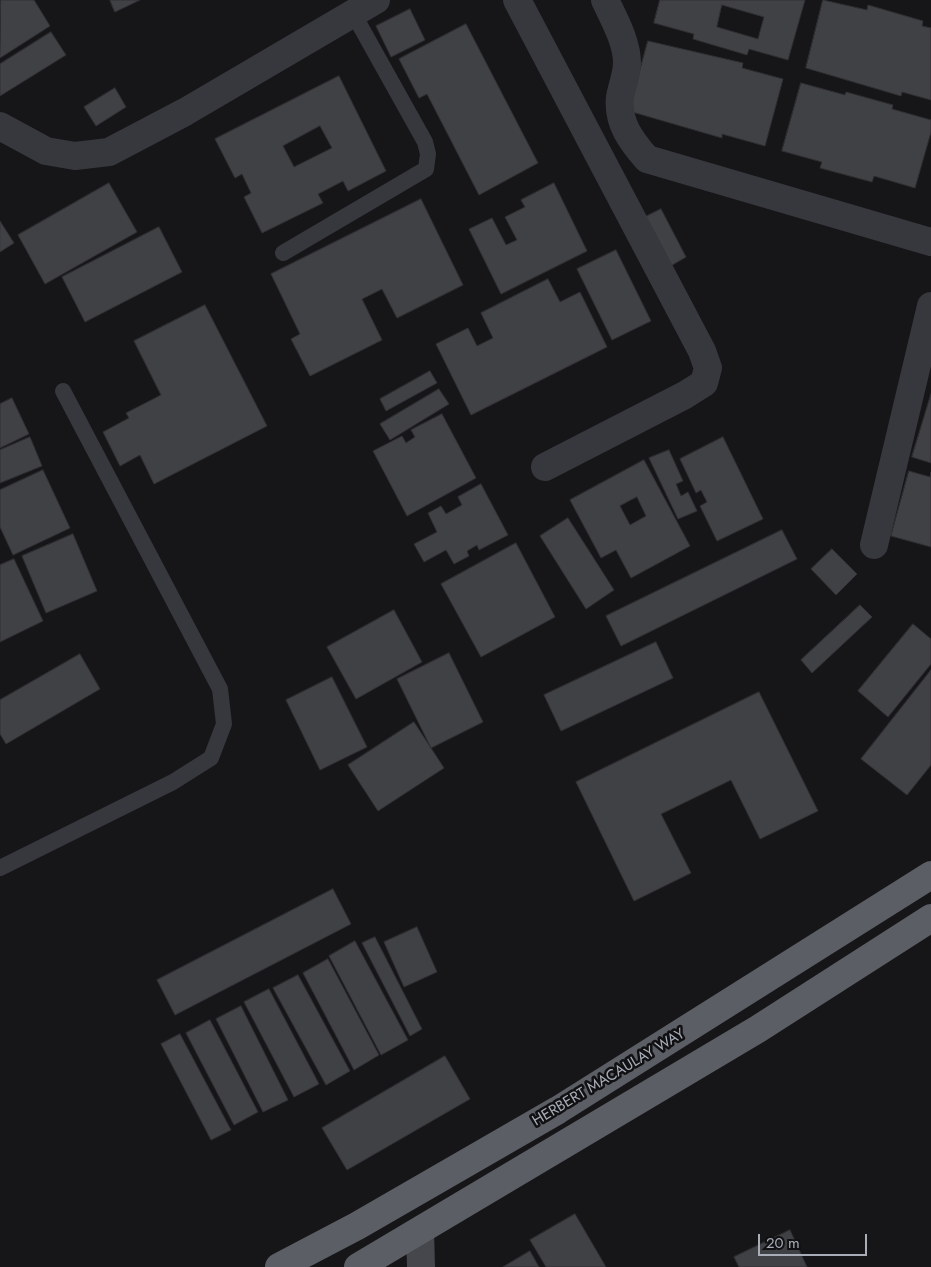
<!DOCTYPE html>
<html>
<head>
<meta charset="utf-8">
<style>
  body { margin:0 }
  #map { position:relative; width:931px; height:1267px; overflow:hidden; background:#161618; font-family:Jost,sans-serif }
  canvas { display:block }
  .scale { position:absolute; left:758px; top:1234px; width:109px; height:22px; box-sizing:border-box; border:2px solid #a8adb8; border-top:0; padding-left:6px; font-size:15px; line-height:18px; white-space:nowrap; color:#a8adb8; -webkit-text-stroke:4px #111113; paint-order:stroke }
</style>
</head>
<body>
<div id="map">
<canvas width="931" height="1267"></canvas>
<div class="scale">20 m</div>
</div>
<script>
const context = document.querySelector('canvas').getContext('2d');
context.lineJoin = 'round';
function fill(path, color) { context.fillStyle = color; context.fill(path, 'evenodd'); }
function strokePath(path, color, width, dash) { context.strokeStyle = color; context.lineWidth = width; context.lineCap = dash ? 'butt' : 'round'; context.setLineDash(dash || []); context.stroke(path); }
function label(font, color, halo, rows, align = 'center') {
  context.font = font + ' Jost,sans-serif'; context.lineWidth = 5; context.setLineDash([]); context.textBaseline = 'middle'; context.strokeStyle = halo; context.fillStyle = color; for (const [text, x, y, turn = 0] of rows) {
    context.save(); context.translate(x, y); context.rotate((+turn || 0) * Math.PI / 180); context.textAlign = isNaN(turn) ? turn : align; if (halo) context.strokeText(text, 0, 0); context.fillText(text, 0, 0); context.restore();
  }
}
const building = new Path2D(`
  M1,0H34L50,26L0,58Z
  M110,0H140L115,12Z
  M660,0H805L788,60L749,49L747,55L693,39L694,34L654,23ZM722,5L764,17L758,39L717,27Z
  M823,0L867,10L868,5L923,21L922,26L931,28V100L902,92L901,96L806,68Z
  M410,9L425,40L391,57L376,26Z
  M466,24L538,163L479,195L427,94L419,98L399,59Z
  M51,32L66,55L0,96V64Z
  M648,41L743,63L742,68L783,79L765,146L722,134V138L629,111Z
  M339,76L386,171L348,191L343,181L318,194L323,203L262,233L244,197L251,193L242,174L235,178L215,139ZM320,126L332,148L294,167L283,146Z
  M801,83L845,95L846,92L893,105L892,109L931,120V132L915,188L874,176L872,182L820,168L822,162L782,151Z
  M115,88L126,107L96,126L84,107Z
  M109,183L137,232L45,284L18,235Z
  M554,183L587,251L501,294L469,229L492,218L506,245L517,240L505,217L525,207L521,200Z
  M421,199L463,285L397,318L382,289L362,299L382,340L310,376L291,339L300,334L271,274Z
  M661,209L686,257L669,267L643,218Z
  M0,221L14,243L0,252Z
  M159,227L182,272L85,322L62,277Z
  M616,250L651,321L612,340L577,269Z
  M548,279L560,302L580,292L607,347L471,415L436,344L468,328L477,346L493,338L481,313Z
  M205,305L267,426L154,484L140,455L120,466L103,432L129,418L126,413L161,395L134,341Z
  M430,371L437,383L386,411L380,399Z
  M439,389L449,404L390,440L380,424Z
  M931,394V463L912,457Z
  M12,398L29,434L0,448V404Z
  M442,414L476,478L407,516L373,451L402,436L406,443L415,437L411,430Z
  M30,437L42,466L0,483V450Z
  M723,437L763,519L717,541L700,506L707,502L701,490L696,493L680,459Z
  M669,450L683,481L676,484L681,496L688,492L697,511L678,519L649,458Z
  M644,460L690,546L631,578L616,550L601,558L570,500ZM637,497L646,516L630,525L620,506Z
  M43,470L70,528L13,555L0,527V490Z
  M909,471L930,477L931,472V547L891,536Z
  M481,484L508,535L479,550L477,545L467,551L469,556L454,564L446,550L424,562L414,544L437,532L428,513L441,506L446,514L462,505L458,497Z
  M568,518L614,590L586,609L540,536Z
  M782,530L797,559L621,646L606,616Z
  M73,534L97,591L46,613L22,556Z
  M516,543L555,617L481,657L441,584Z
  M832,549L857,574L836,595L811,569Z
  M14,559L43,621L0,642V565Z
  M860,605L872,617L812,673L801,660Z
  M394,610L422,662L356,699L327,647Z
  M913,624L931,639V664L888,717L858,691Z
  M656,642L673,678L561,731L544,695Z
  M449,653L483,722L431,748L397,679Z
  M80,654L100,689L6,744L0,734V700Z
  M931,670V765L907,795L861,759Z
  M332,677L367,747L320,770L286,700Z
  M759,692L818,811L760,839L731,780L661,814L691,873L634,901L576,782Z
  M414,722L444,768L378,811L348,765Z
  M333,889L351,924L175,1015L157,980Z
  M417,927L437,972L404,987L384,942Z
  M375,937L422,1029L410,1036L362,943Z
  M355,941L408,1040L381,1055L329,956Z
  M328,959L379,1055L354,1070L303,973Z
  M298,975L350,1071L326,1085L273,988Z
  M269,989L319,1084L294,1097L244,1002Z
  M241,1006L288,1100L263,1112L216,1019Z
  M210,1020L258,1112L234,1125L186,1033Z
  M180,1034L231,1130L211,1140L161,1044Z
  M445,1056L470,1099L347,1170L322,1128Z
  M575,1214L606,1267H546L530,1240Z
  M790,1230L807,1267H739L734,1257Z
  M530,1251L539,1267H503Z`);
fill(building, '#404145');
strokePath(building, '#303034', 1);
strokePath(new Path2D(`
  M283,253L426,169L428,154L425,142L353,13
  M0,868L173,782L211,758L224,724L220,689L63,391`), '#37383d', 16);
strokePath(new Path2D(`
  M517,0L702,351L708,368L704,383L685,395L545,467
  M605,0C614,19 627,42 627,63C627,74 622,86 620,97C617,123 632,142 647,159L931,242
  M0,126L46,151L75,156L109,152L185,112L376,0
  M874,545L931,306`), '#37383d', 28);
strokePath(new Path2D(`
  M420,1231L421,1267`), '#45474d', 28);
strokePath(new Path2D(`
  M279,1267L357,1226L558,1110L931,875
  M358,1267L758,1029L931,918`), '#5b5e65', 28);
label('15px', '#a8adb8', '#111113', [
  ["HERBERT MACAULAY WAY",609,1078,-31]
]);
</script>
</body>
</html>
